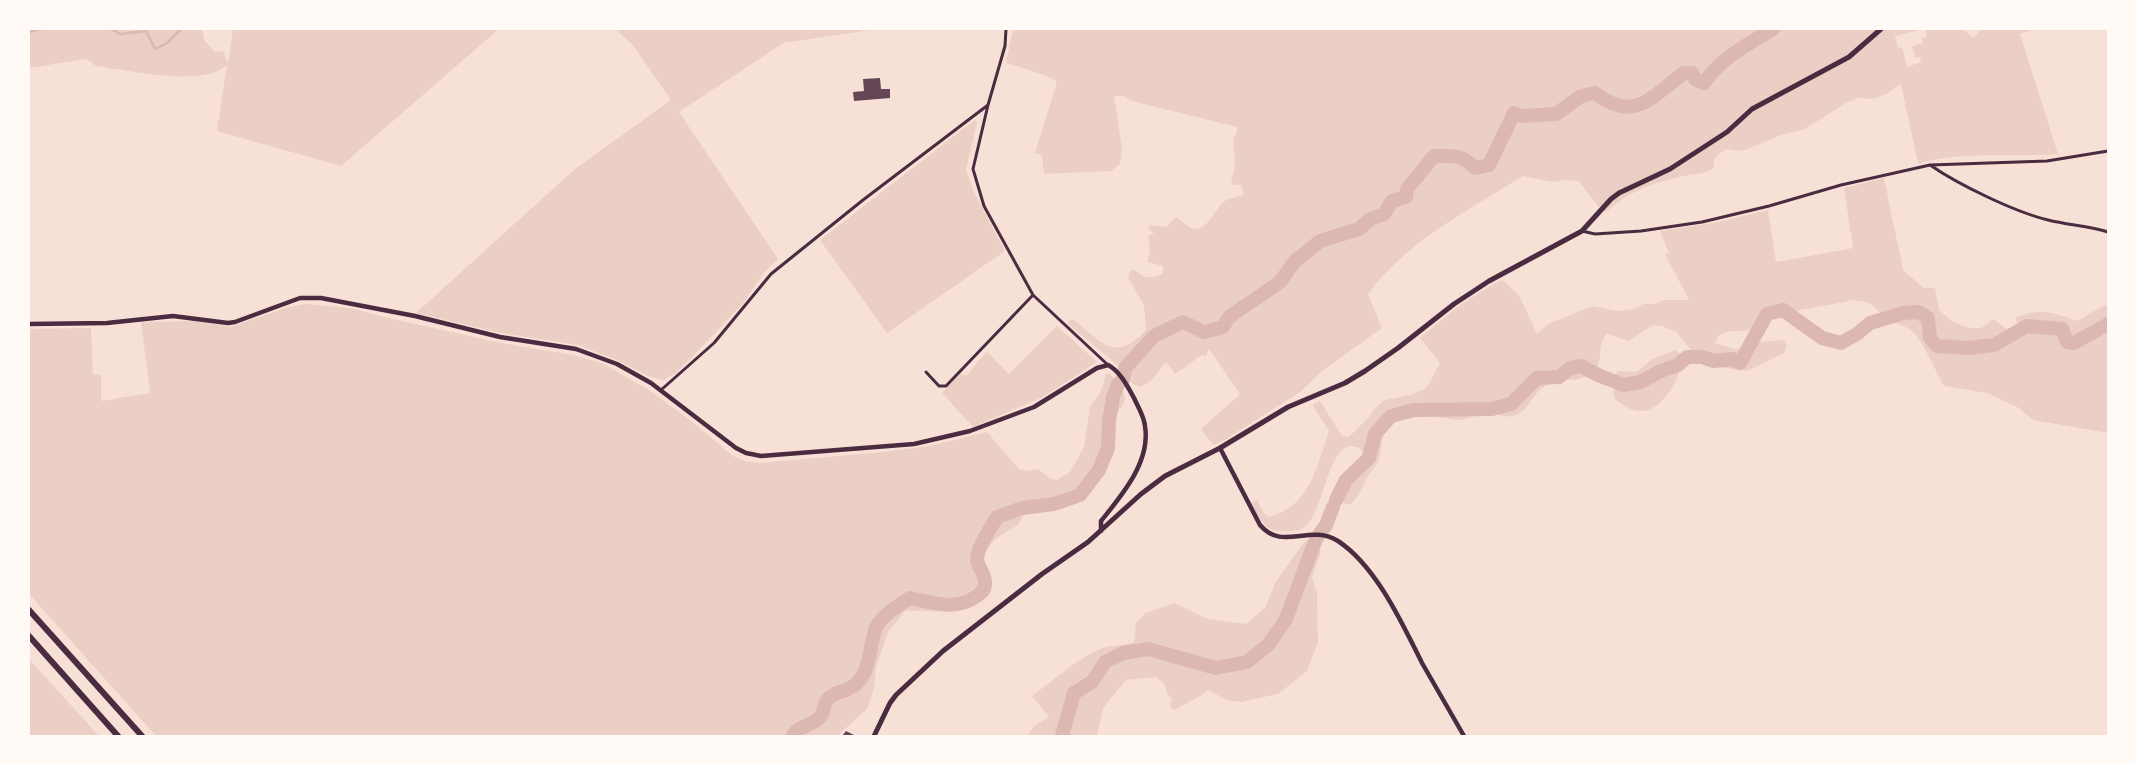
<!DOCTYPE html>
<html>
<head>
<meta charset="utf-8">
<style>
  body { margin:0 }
  #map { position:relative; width:2137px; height:765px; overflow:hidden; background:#f7e1d7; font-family:Inter,sans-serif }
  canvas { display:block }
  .frame { position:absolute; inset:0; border:30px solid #fffaf5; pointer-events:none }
</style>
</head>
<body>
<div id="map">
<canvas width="2137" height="765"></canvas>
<div class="frame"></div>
</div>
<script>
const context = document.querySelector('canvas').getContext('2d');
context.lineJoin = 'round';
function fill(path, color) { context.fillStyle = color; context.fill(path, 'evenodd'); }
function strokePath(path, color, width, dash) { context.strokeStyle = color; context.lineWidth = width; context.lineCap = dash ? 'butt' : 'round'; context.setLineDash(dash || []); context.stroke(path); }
fill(new Path2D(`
  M29,29H202L204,40L215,52L223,51L228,64L233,29H499L341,166L217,131L227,65C202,88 128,70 96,66L86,59L29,68Z
  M615,29H877L783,43L679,112L778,259L764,272L745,301L716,332L677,372L664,380L650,377L619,361L578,345L501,333L416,313L575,169L671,100L632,44Z
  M1013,29H1963L1973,38L1981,29H2034L2020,34L2058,154C2018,157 1954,151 1918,164L1901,84L1886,94L1873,99L1858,98L1846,103L1805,129L1781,135L1748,149L1739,151L1727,149L1718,154L1714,160V168C1704,175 1696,173 1684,176C1655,182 1629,191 1606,212C1593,204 1589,192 1578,181L1566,180L1553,182L1523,176C1469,210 1407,241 1368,294L1382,328L1322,371L1300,392L1223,441L1213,445L1201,429L1240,394L1209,349L1206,356L1202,355L1175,374L1166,362L1152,380L1141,387L1133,384L1120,367L1068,324L1070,319L1074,320C1102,343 1115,363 1146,330L1144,305L1128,278L1130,271L1134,269C1145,279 1150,279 1163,274V266L1147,262L1150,253L1148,236L1154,233L1148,229L1149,225L1166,227L1176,217C1181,219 1184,224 1189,227C1207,236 1214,208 1225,201C1231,197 1238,198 1244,194L1241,185H1234L1231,183L1235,165L1233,139L1237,132V127L1132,101L1124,96H1114L1122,148L1120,164L1111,171L1044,174L1042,155L1035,153L1057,82C1052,76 1016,66 1006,63ZM1920,30H1925L1927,37L1922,38L1923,43L1912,46L1916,58L1920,57L1921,62L1907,67L1902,47L1898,48L1895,36Z
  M976,119L977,123L966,170L974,192L1005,251L887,333L820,240Z
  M1884,178L1903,270L1924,288H1935L1939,310L1953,322L1969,328H1981L1994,319L2006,329L2018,326L2015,318C2040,307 2054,313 2078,321L2104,305H2108V433L2033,420L2019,408L1987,393L1944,386C1936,372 1925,346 1915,334C1907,325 1893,323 1885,317C1871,305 1874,302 1852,300C1824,307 1792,309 1765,319C1759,321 1754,328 1749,330C1736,333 1720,327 1715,343L1734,349H1745L1760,342L1784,340L1787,346L1784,353L1747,371L1710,366L1699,359L1676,332L1662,326L1653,325L1628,341L1607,334C1595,345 1606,364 1591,374C1573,385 1560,375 1545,386C1532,394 1528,413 1512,416C1504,418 1495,412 1486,413C1476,414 1467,420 1457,420C1438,418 1415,410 1397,420C1378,431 1384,442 1379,459C1376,467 1371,471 1367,478C1362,488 1359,496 1351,504H1346L1340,501V495L1360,463L1363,454L1360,448C1357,447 1352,446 1349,446C1326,452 1323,518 1302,529C1298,531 1292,531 1287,531C1264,533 1262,521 1251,503L1257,500L1264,513L1269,517C1311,505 1316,468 1329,431L1314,408L1313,404L1320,401L1342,436L1349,437L1370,416L1374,409L1385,400L1410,395L1423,390L1429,384L1440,363L1420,338L1459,306L1495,283L1502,280L1519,295L1537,334L1548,324L1592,306L1618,311L1633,309L1643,304H1653L1664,300H1689L1665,254L1669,253L1660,231L1719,222L1768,210L1776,262L1853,248L1844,188Z
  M306,304L351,308L380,316L501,343L573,355L602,363L649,390L690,420L733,456L745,461L759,463L883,452L929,446L987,432L1019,469L1026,471L1038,469L1049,478L1057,480L1070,472L1084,447L1090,407L1101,391L1106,374H1110L1123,391L1125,399L1122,406L1114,416L1111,426L1105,435L1102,467L1098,479L1081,498L1071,505L1057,508L1042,507L1026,511L1018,525L998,537L989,546L980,559C982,567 990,574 989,583C989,590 983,595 978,598C950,618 937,609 905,611L888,632L876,667L874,688L867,709L837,736H156L29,594V329L91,328L93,374L101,375V401L150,393L141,322L198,321L231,327L288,307Z
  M1057,326L1097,362L1043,397L973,427L942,393L960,374L966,376C974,368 978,360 987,352L1009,374Z
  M1676,350L1681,355C1683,375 1664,410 1642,411C1631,412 1621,404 1614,398L1613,380L1618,371L1637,372L1652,359Z
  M1305,541L1320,542V554L1312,577L1317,594L1318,642L1307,671L1278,694L1241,702L1227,700L1208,690L1202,695L1174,710L1170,707L1172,699L1168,695L1164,684L1156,677L1126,680L1103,708L1097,736H1027L1034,726L1049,717L1032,696C1054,680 1075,660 1100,649C1111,644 1123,647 1134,642L1136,622L1146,613L1174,603L1208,619L1246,624L1265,608L1275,583Z
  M29,659L99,736H29Z`), '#ebcfc5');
strokePath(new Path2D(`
  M111,29L120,34L146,31L155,49L167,43L181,29
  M29,32L41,29`), '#dcb8b0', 2.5);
strokePath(new Path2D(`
  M1336,500L1346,480L1369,458L1375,434L1391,416L1414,410L1492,409L1511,404L1537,378L1559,377L1570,368L1581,366L1600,376L1624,385L1640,382L1661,371L1678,365L1687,357H1702L1714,361L1732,359L1740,363L1767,314L1783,310L1822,338L1841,343L1857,334L1870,323L1903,313L1918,312L1928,318L1930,338L1937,346L1968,348L1994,345L2027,326L2062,329L2067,342L2074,343L2108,324
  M793,736C798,725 813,726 820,717C824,712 824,704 828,699C836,690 850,692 858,682C871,668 869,645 876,628C882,615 898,606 910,598C933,603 957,611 977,596C981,593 985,590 985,584C986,575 978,568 977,559C977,548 992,526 997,517L1022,508L1054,504L1080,495L1099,470L1108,448L1109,421L1113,397L1118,384L1123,380L1125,368L1154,336L1183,322L1204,332L1223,327L1229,317L1280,282L1294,262L1320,241L1359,229L1370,219L1384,214L1392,201L1406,197L1407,189L1434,156C1453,156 1461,154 1475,168L1489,165L1514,113L1522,116L1556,114L1581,96L1595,93C1635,124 1652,96 1684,73H1692L1695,79L1704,83C1720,59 1748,44 1773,29
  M1062,736L1074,693L1092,682L1105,662L1123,653L1148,649L1216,668L1247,662L1269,644L1286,619L1316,539L1326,525L1333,507`), '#dcb8b0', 14);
fill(new Path2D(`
  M880,78L881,89H890V98L854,101L853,92L864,91L863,79Z
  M846,731L856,736H842Z`), '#644757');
strokePath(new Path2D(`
  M1006,29L1005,46L988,105L973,169L984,206L1033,295L1108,365
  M1930,165C1959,185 2015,212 2048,220C2068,225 2089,226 2108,232
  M1582,231L1595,234L1641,231L1702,222L1769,206L1841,185L1930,165L2047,161L2108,151
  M926,372L939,386H946L1033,295
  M661,390L714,343L771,274L863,200L988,105`), '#4a2c40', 3);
strokePath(new Path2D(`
  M29,324L107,323L173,316L228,323L235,322L300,298H321L415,316L500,337L576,349L617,364L651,383L736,448L746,453L761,456L914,444L970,431L1034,407L1097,368L1108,365C1120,371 1128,387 1134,398C1138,407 1144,416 1145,426C1151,462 1121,496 1101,521V531
  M1220,448L1260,525C1283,552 1309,523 1338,541C1376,566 1402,623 1422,663C1436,687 1450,712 1464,736`), '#4a2c40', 4.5);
strokePath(new Path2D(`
  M874,736L890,703L896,695L943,651L1042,574L1088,542L1141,494L1165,476L1220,448L1288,407L1345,383L1365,371L1398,348L1454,304L1489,281L1582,231L1611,199L1619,193L1670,169L1727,132L1752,109L1849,57L1881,29`), '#4a2c40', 5);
strokePath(new Path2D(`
  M29,610L142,736
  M29,636L118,736`), '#4a2c40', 6);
</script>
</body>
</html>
